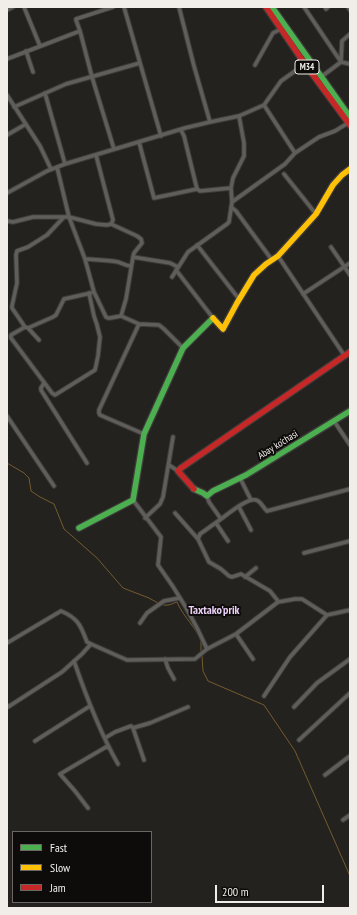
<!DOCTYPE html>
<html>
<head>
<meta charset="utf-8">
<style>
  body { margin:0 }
  #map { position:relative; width:357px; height:915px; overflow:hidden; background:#24221f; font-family:"PT Sans Narrow",sans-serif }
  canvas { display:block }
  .frame { position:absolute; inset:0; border:8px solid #f1eeea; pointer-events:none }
  .legend { position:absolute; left:12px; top:831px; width:140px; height:72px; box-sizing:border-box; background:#0e0c0a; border:1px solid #696664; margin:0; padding:5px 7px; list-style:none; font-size:12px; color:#f1eeea }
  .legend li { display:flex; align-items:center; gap:8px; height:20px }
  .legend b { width:20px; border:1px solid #696664 }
  .scale { position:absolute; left:215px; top:885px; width:109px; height:18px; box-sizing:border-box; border:2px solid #f1eeea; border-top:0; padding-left:5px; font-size:12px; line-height:14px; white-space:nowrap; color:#f1eeea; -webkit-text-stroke:3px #0e0c0a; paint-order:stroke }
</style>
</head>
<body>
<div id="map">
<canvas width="357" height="915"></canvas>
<div class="frame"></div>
<ul class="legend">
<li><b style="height:5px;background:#4caf50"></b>Fast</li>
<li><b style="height:5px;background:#ffc107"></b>Slow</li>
<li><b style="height:5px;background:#c62828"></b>Jam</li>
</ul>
<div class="scale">200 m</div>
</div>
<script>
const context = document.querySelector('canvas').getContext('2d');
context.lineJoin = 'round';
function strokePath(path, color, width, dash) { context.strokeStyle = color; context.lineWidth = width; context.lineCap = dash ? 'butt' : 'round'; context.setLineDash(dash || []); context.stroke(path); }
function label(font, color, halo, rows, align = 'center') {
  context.font = font + ' "PT Sans Narrow",sans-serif'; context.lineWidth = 4; context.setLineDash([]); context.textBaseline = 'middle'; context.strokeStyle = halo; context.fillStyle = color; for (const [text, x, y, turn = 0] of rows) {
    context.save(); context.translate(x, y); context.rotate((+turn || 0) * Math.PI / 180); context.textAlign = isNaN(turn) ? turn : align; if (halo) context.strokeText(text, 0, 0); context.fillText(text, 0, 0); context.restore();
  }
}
strokePath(new Path2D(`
  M7,463L24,473L29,478L31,491L40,497L54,504L64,529L97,558L123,588L149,598L158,603
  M161,604C167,607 171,604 177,602C182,615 198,630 201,641C201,644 201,648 201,651
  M202,656L203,671L208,681L264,705L295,751L350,876`), '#755c2f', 1);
const street = new Path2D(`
  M24,7L40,46
  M113,7L76,19V20L80,31L92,77L114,149
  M124,7L161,136
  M179,7L194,66L210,122
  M304,7L341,62
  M325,7L326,9L328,7
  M348,7L350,10
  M7,10L13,7
  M26,51L33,72
  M7,59L80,31
  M341,62L342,41L350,34
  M255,65L273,33L281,29
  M321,77L341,62L350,64
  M45,93L65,164
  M7,95L40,146L51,169
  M264,105L295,153L319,137L335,131L348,123
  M14,107L66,84L140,63
  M7,135L26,124
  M139,142L154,198L197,189L184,136L181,130
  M96,155L113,220L111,224
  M57,167L69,217L85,259L94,292L106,317L108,318H110L121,316L139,324L159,325L164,329L183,348
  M284,174L316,214
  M197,189L200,191L231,188
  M7,193L47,171L65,164L185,128L210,122L239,116L264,105L281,81L305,64
  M232,202L285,164L295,153
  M231,207L236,211L272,260
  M7,221L13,222L33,217H69L96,224L107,225L111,224L137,236L141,239L142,243L134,253L133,257L126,299L121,316
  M197,245L239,299
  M331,247L350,275
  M278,256L344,355
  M133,257L170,263L178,267
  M85,259C96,260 107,260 118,262C122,263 126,266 131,266
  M176,270L213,318
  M172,277L188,252L227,224L229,222L232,202L231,188L233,178L244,156V143L239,116
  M303,294L350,263
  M139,324L99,410V413L100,415L144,434
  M25,327L11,335V338L52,393L55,395L95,370L98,356L100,337L97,325L94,316L89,293
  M28,328L53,317L56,315L64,299L91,293
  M39,340L28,328L25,327L12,308V306L17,283L16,255L17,251L28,247L47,235L63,218
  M44,383L41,388V390L87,463
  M7,416L54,486
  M334,421L350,445
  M169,465L178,471
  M240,478L251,500
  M133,500L161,537L158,565C177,591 194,619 207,649
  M239,507L251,530
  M175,513L198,539L209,562L221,569L229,576L232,577L241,574L270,591L278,601V602
  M145,518L160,504L163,497L173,437
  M221,519C228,514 248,497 256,500C261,501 263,508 267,511L350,489
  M216,523L228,541
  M198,539L200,534L221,519L209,502L207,496
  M304,553L350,541
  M245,577L256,568
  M140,623L147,613L164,601L180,598
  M236,634L253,659
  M7,643L61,611C78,618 81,626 87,642L91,644
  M165,659L168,668L174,679
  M74,661C86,696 99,731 118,764
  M264,696L290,657L327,615
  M7,705L8,707L62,672L82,654L91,644L127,660L195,659L207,649L236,634L278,602L295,599H302L327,615L350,610
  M294,707L317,683L350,659
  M133,728L150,723L188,707
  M105,738L115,732L131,726L133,728L144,760
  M299,740L350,693
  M35,741L90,706
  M325,775L350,756
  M88,808L75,791L60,774L106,747L109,748
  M343,820L350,815`);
const fast = new Path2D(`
  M272,7L350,117
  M194,489L203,493L207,496L213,491L246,475L350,411
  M79,528L133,500L144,434L183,348L213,318`);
const slow = new Path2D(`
  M213,318L223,329L237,303L254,275L266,264L278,256L316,214L333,185L342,175L350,169`);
const jam = new Path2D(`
  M266,7L305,64L350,125
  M194,489L178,471L181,468L350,352`);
strokePath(street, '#3e3c3a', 5.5);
strokePath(fast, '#3e3c3a', 8);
strokePath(slow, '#3e3c3a', 8);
strokePath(jam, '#3e3c3a', 8);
strokePath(street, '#5f5e5b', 3.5);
strokePath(fast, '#4caf50', 5.5);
strokePath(slow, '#ffc107', 5.5);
strokePath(jam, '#c62828', 5.5);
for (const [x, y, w] of [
  [307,67,24]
]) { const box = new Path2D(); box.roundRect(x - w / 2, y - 7, w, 14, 3); context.fillStyle = '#0e0c0a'; context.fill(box); strokePath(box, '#f1eeea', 1); }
label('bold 9px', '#f1eeea', null, [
  ["M34",307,67]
]);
label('10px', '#f1eeea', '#0e0c0a', [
  ["Abay ko'chasi",278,445,-32]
]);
label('bold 12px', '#ecd1f8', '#0e0c0a', [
  ["Taxtako'prik",214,611]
]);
</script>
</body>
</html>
